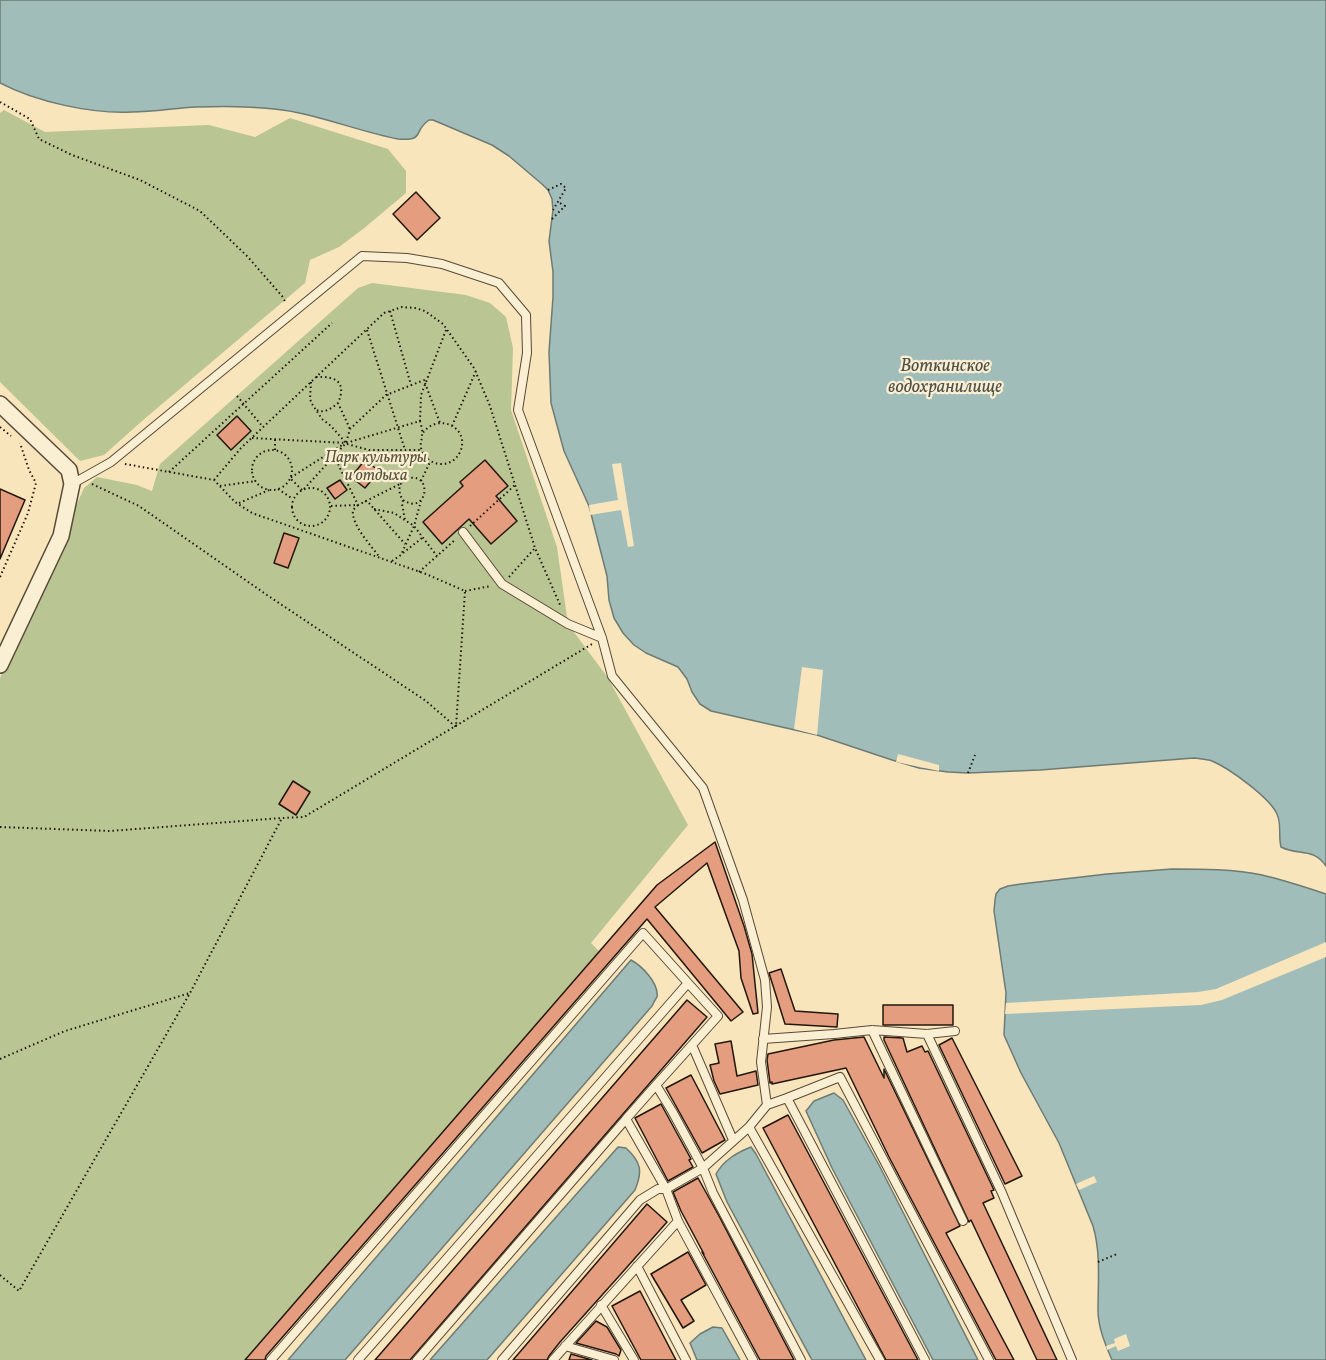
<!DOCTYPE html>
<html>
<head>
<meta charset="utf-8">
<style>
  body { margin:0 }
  canvas { display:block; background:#f8e5bb }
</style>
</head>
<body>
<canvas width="1326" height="1360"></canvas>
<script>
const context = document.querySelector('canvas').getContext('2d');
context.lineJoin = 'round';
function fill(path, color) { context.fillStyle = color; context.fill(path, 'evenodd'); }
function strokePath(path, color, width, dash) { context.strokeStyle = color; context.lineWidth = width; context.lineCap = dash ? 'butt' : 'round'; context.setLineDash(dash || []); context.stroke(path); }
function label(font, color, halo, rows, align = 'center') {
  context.font = font + ' Vollkorn,serif'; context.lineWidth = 4.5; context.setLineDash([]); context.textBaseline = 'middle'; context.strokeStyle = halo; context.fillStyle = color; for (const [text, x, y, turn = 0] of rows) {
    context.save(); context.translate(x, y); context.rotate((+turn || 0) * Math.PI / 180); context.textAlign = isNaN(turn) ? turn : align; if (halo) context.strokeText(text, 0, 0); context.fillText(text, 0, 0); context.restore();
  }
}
fill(new Path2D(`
  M4,110L45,132L209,125L255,137L290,118L388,149L406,171V193L363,229L339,247L310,260L305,283L142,421L104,455L80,461L0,382V113Z
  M372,283L466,295L490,303L506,317L513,348L511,410L557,547L568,624L608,678L688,825L591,943L599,951L245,1360H0V678L84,488L97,477L137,485L152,491L160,464L358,288Z`), '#b9c593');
const water = new Path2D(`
  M0,0H1326V866C1313,847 1298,856 1281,847C1278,836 1282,825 1277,814C1270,798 1229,768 1212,761C1206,759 1200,759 1194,758L1040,770L968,773L948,772L919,768L892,760L817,735L711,711L700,704L692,692L687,679L678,667L646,653L634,645L623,633L614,618L609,600L607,576L589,506L564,451L551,403L549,352L553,297V272L549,241L553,210L552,199L548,190L543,185L509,156L492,145L433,120H429C412,132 426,141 398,139C356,131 316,113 274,109C248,106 222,106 196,107C175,108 154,112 132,112C92,114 36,102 0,83Z
  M1172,869C1200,869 1235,869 1262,875C1284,880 1305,887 1326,894V1360H1112C1105,1344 1098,1327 1098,1310C1098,1282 1101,1253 1093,1226L1059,1143L1021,1073L1004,1035L1006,993L994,911L995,900L996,894L1000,889L1008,886L1021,884L1107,874Z
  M631,960C642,966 659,983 657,997C656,998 652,1006 652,1006L345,1360H288Z
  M834,1093L843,1100L879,1165L978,1360H933L832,1168L806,1111L814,1101Z
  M618,1147L626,1148C641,1162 643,1171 635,1190L487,1360H430Z
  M751,1147L756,1154L866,1360H812L727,1202L716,1174C724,1160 736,1153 751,1147Z
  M713,1327L722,1328L740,1360H697L690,1343L700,1334Z`);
fill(water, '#a0bdb9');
strokePath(water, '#6e7b74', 1.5);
fill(new Path2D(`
  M621,463L634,546L628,547L621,510L590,515L589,505L618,500L612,464Z
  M802,667L823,670L817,735L794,729Z
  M898,754L939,765V771L896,762Z
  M1326,942V957L1222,1000L1201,1005L1005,1014L1006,1003L1198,992L1216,989Z
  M1094,1176L1097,1182L1079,1190L1076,1184Z
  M1126,1334L1130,1346L1118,1351L1116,1346L1107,1350L1106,1346L1115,1343L1114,1339Z`), '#f8e5bb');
const building = new Path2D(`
  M416,192L440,218L417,240L393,214Z
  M237,416L251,431L231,450L217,435Z
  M365,460L379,471L365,488L351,477Z
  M485,460L508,486L496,496L517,521L491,544L469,519L442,544L423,522L463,486L460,482Z
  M340,480L347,490L335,499L327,488Z
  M0,489L25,500L0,559Z
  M284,533L299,538L288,568L274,563Z
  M293,781L310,792L296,815L279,804Z
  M715,842L744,926L752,954L758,1013L753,1014L741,978L739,951L707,863L655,907L743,1012L731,1021L647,919L266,1356L265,1360H245L657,885Z
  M781,969L795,1011L838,1014L837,1027L785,1024L769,973Z
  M687,1000L707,1017L410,1360H375Z
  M883,1005H953V1025H883Z
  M864,1037L884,1078V1069L960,1226L946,1233L1014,1360H996L889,1157L846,1068L772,1084V1082L770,1083L767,1060L768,1054L834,1040Z
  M884,1037L903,1038L907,1052L922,1046L925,1052L928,1051L994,1190L991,1191L994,1198L983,1203L1057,1360H1037L971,1220L969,1222L884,1040Z
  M952,1038L1022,1176L1005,1184L939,1045Z
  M731,1041L737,1076L756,1071L758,1085L720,1094L714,1081L710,1065L719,1063L715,1044Z
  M691,1075L725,1140L702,1153L666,1088Z
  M661,1104L691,1159L689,1160L693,1167L668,1181L635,1118Z
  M788,1115L890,1307L918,1360H886L763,1128Z
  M698,1178L719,1216L794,1360H760L702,1252L704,1254L681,1211L673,1192Z
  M647,1204L667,1222L620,1275L560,1342L549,1356L547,1360H513Z
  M688,1252L706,1285L681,1300L694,1321L683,1328L651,1274Z
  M640,1291L676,1360H641L612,1306Z
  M596,1321L607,1327L621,1350L619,1356L616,1354L576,1343Z
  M571,1354L592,1360H569Z`);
fill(building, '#e49d7e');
strokePath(building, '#23170d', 1.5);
const lane = new Path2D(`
  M72,484L111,462L362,256L407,258L442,264L499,283L526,315L527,353L518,410L602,638L612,676L703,788L743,900L765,980L767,1007L761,1062L767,1105L749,1127L703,1168L666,1189H658L640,1200L502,1360
  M463,532L502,584L568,624L602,638
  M872,1030L963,1221
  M927,1034L1002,1193L1072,1360
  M763,1039L834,1034L872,1030L927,1034L955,1031
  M692,1045L733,1140
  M767,1105L787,1098
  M749,1127L880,1360
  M678,1221L666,1189L626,1119L656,1085L672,1111L703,1168L713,1193L732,1229L801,1360
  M637,1266L686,1360
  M601,1305L634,1360
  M565,1346L614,1360
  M271,1360L643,933L688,983
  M358,1360L688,983L718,1016L656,1085
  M417,1360L626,1119
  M553,1360L678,1221L753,1360
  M925,1360L787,1098L840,1077L989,1360`);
const street = new Path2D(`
  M0,404L69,470L72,484L61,536L0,665`);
strokePath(lane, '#584a38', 10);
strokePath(street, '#584a38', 18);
strokePath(new Path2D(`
  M0,102L30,119L39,139L72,155L140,180L200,211L247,256L282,296L286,303
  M548,190L561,184L566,188L553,210
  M552,219L565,206L558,202
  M390,311L411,385
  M367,330L405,450
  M316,377C336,376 347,382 338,403L350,429
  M311,382L310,399L312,404L322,419L331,426L346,443
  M425,383L440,423
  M237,396L263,427
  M317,410C324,414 332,408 338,403
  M420,421C421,425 423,431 422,435C422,440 420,443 421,448C426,467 452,470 460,452C471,428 438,411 422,434
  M452,426L476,371
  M0,427L11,436
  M252,438L346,443L420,421L421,395L446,330
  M347,444L369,450H421
  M275,450V439
  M252 470a20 20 0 1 1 40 0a20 20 0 1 1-40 0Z
  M334,456L358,505L402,483
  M125,464L214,480L235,502L252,513L426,574L465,591L456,727
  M169,472L332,323
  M214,480L241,448L384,313L402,307L415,308L425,311L443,324L474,368L490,406L535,548L561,607
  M421,481L430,462
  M92,484L139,506L267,595L426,701L456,727
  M220,486L256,481
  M292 507a19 19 0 1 1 38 0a19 19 0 1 1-38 0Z
  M278,489L293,499
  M304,489L346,443L350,429L386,395L427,379
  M302,490L290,478L342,445
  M403,500C427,516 433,474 410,478C398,479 397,492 403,500L402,504L405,520
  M365,501L368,502L405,544
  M239,503L269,490
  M358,505L353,510C351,525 371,545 380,558
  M331,506L358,505
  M374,509L394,513L414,526L437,556
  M470,526L515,485
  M403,553L422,538
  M392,561L401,555L414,526L421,501
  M419,572L455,540
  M0,577L28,513L36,483L29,470L20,443
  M509,577L535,548
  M465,591L491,586
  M968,773L975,755
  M0,827L110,831L282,818
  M0,1059L65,1031L190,993
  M1098,1262L1117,1254
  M0,1275L19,1291L190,993L282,818L304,817L592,644`), '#23170d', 2, [1.5, 3]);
strokePath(lane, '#faeed3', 8);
strokePath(street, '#faeed3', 15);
label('italic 16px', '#58543c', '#faeed3', [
  ["Парк культуры",376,459],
  ["и отдыха",376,477]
]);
label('italic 18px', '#4f5149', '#faeed3', [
  ["Воткинское",945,368],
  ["водохранилище",945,389]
]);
</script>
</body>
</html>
